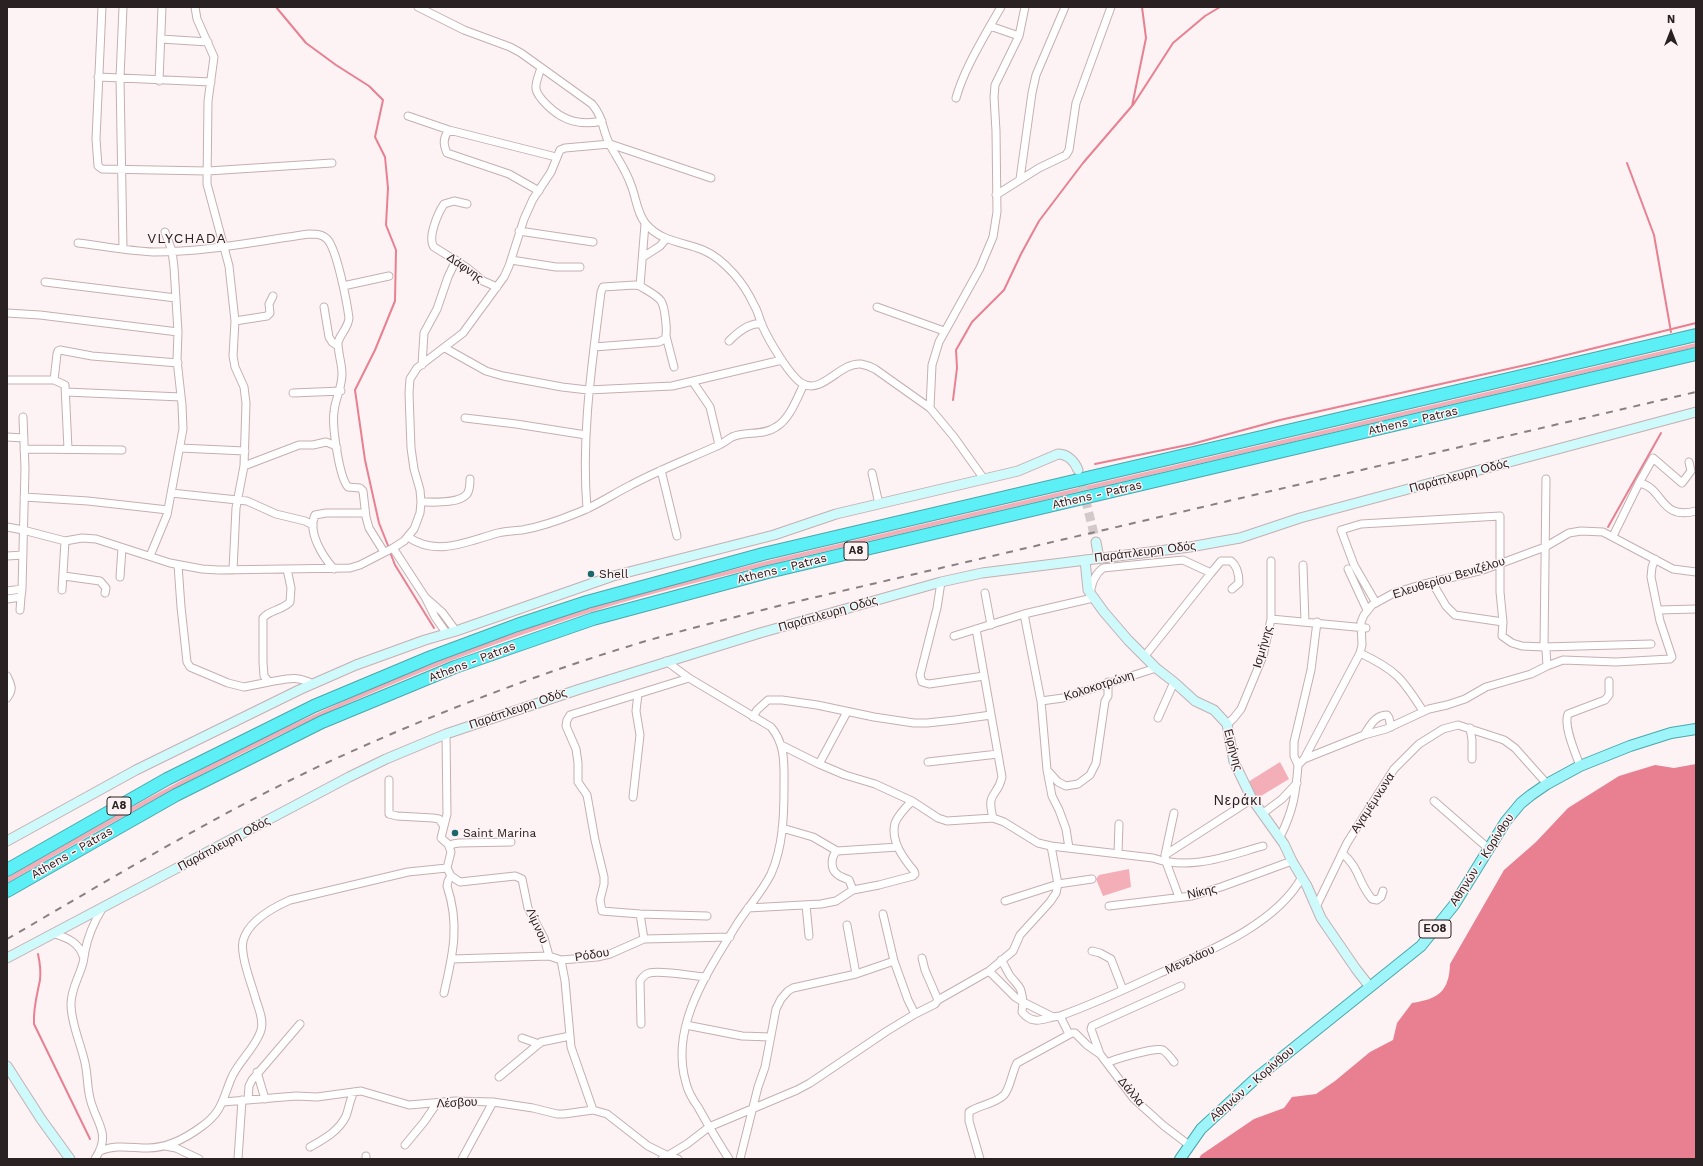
<!DOCTYPE html>
<html>
<head>
<meta charset="utf-8">
<style>
  body { margin:0 }
  #map { position:relative; width:1703px; height:1166px; overflow:hidden; background:#fdf3f4; font-family:"Work Sans",sans-serif }
  canvas { display:block }
  .frame { position:absolute; inset:0; border:8px solid #2a2122; pointer-events:none }
  .north { position:absolute; left:1651px; top:12px; width:40px; height:40px; -webkit-text-stroke:3px #fdf3f4; paint-order:stroke; rotate:0deg; font-size:11px; font-weight:700; line-height:16px; text-align:center; color:#2a2122 }
  .north::after { content:''; display:block; margin:auto; width:14px; height:18px; background:#2a2122; clip-path:polygon(50% 0,100% 100%,50% 72%,0 100%) }
</style>
</head>
<body>
<div id="map">
<canvas width="1703" height="1166"></canvas>
<div class="frame"></div>
<div class="north">N</div>
</div>
<script>
const context = document.querySelector('canvas').getContext('2d');
context.lineJoin = 'round';
function fill(path, color) { context.fillStyle = color; context.fill(path, 'evenodd'); }
function strokePath(path, color, width, dash) { context.strokeStyle = color; context.lineWidth = width; context.lineCap = dash ? 'butt' : 'round'; context.setLineDash(dash || []); context.stroke(path); }
function label(font, color, halo, rows, align = 'center') {
  context.font = font + ' "Work Sans",sans-serif'; context.lineWidth = 3; context.setLineDash([]); context.textBaseline = 'middle'; context.strokeStyle = halo; context.fillStyle = color; for (const [text, x, y, turn = 0] of rows) {
    context.save(); context.translate(x, y); context.rotate((+turn || 0) * Math.PI / 180); context.textAlign = isNaN(turn) ? turn : align; if (halo) context.strokeText(text, 0, 0); context.fillText(text, 0, 0); context.restore();
  }
}
fill(new Path2D(`
  M1696,343V347L784,561C719,577 654,592 591,612C498,641 406,676 318,717C211,766 109,824 7,883V878C113,817 220,756 333,706C421,666 514,631 607,603C665,586 724,572 783,557Z
  M1280,762L1289,779L1256,799L1248,782Z
  M1129,869L1131,887L1103,896L1096,879L1099,875Z`), '#f4aeb7');
fill(new Path2D(`
  M1696,764V1159H1199L1201,1155L1254,1119L1284,1108L1292,1097L1316,1094L1335,1081L1370,1052L1393,1040L1397,1023L1412,1003C1438,999 1449,992 1450,964L1504,870L1536,842L1568,808L1619,776L1655,765L1674,768Z`), '#e88091');
strokePath(new Path2D(`
  M276,7L306,43L336,65L369,86L383,100L375,137L385,157L388,188L386,225L396,250L395,301L375,350L355,390L365,460L379,523L389,548
  M1133,105L1173,43L1205,16L1220,7
  M1627,163L1654,235L1671,332
  M953,400L957,368L956,350L972,322L1004,290L1021,254L1039,221L1083,163L1132,106L1146,38L1142,7
  M1095,464L1192,444L1280,420L1530,364L1696,323
  M1608,527L1661,433
  M390,552L395,565L434,628
  M38,954C40,963 41,971 40,980C37,995 33,1008 34,1024L90,1139`), '#e88091', 2);
strokePath(new Path2D(`
  M1079,473L1096,542`), '#d3c9ca', 9, [9, 4.5]);
const street = new Path2D(`
  M102,7L96,139L98,166L102,169L208,171L332,163
  M195,7L197,19L214,57L208,101L207,184L229,266L235,321L233,356L235,367L244,387L246,403L244,466L236,508L233,570
  M418,7L464,30L510,47L521,53L592,104C604,118 602,130 610,145C617,158 626,170 631,185C636,197 637,214 646,224C661,242 684,242 703,250C715,255 726,265 734,274C742,283 749,294 754,305C758,311 759,318 762,325C768,339 790,377 803,384C823,394 840,362 861,364C866,365 871,367 875,369L930,408L954,437L984,479
  M990,26L1001,7
  M161,39L208,42
  M541,68C539,74 535,83 536,89C537,95 543,101 547,105C563,121 580,126 602,121
  M98,77L211,82
  M159,81L162,7
  M956,98C963,73 977,49 990,26L1019,36
  M408,116L449,130
  M1020,179L1032,93L1036,75L1065,7
  M539,191L509,174L447,153C443,144 443,138 449,130L556,157
  M996,195L1039,168L1066,155L1069,150L1076,103L1111,7
  M467,204L454,201L444,204C438,213 427,238 434,247L466,267L483,281L497,287
  M519,231L593,242
  M78,243C103,246 129,251 154,252C206,252 258,241 309,234C316,234 322,234 327,239C337,249 347,303 349,318C348,329 339,335 338,343C338,353 342,364 342,374C342,388 335,399 334,412C332,426 339,477 348,487L360,488L363,491L366,517L369,528L384,552
  M123,248L120,78L123,7
  M643,257L660,246L666,239
  M511,260L556,267H580
  M45,282L176,298
  M343,286L389,276
  M324,307L329,337L332,342L338,346
  M877,307L944,331
  M7,313L40,315L178,332
  M235,321L267,316L270,313L269,304L273,296
  M666,336L674,367
  M729,341C737,333 749,322 762,324
  M594,347L659,342L665,339C668,333 665,307 661,301C657,295 646,290 640,286
  M445,348L486,371L503,376L562,387L588,390L672,386L782,360
  M422,365L424,333L437,309L448,277L456,260
  M7,380H54L65,385L68,449
  M54,380L57,354L58,351L60,350L92,356L178,363
  M693,382L710,407L719,445
  M66,392L181,397
  M293,393L341,391
  M930,408L932,365L939,342L980,268L993,237L997,212L996,131L994,97L995,85L1019,36L1025,7
  M465,418L516,424L586,435
  M7,437L24,438
  M180,448L245,451
  M24,449L122,450
  M244,466L299,445H313L326,442L334,445L337,448
  M661,470L677,536
  M872,473L879,504
  M1546,479L1544,647L1546,650L1547,666
  M1639,483C1664,487 1659,521 1696,511
  M171,493L247,501L276,514L305,521L313,525
  M24,497L88,501L168,510
  M421,502C433,502 459,504 467,494C470,490 470,484 470,479
  M587,509C581,436 592,364 601,292L603,287L635,285L640,286L645,224
  M7,527L23,530L65,541L82,538L96,539L170,563L202,569L218,570L350,568L360,565L393,548L404,541L414,529L420,513L421,502L420,490L414,469L411,448L409,393L410,379L417,368L463,333L504,277L509,266L524,219L533,199L551,172L560,150L565,148L610,144L711,178
  M1613,536L1639,483L1653,458L1682,483L1691,471L1689,462
  M408,537C437,557 468,541 498,533C506,531 514,531 522,530C540,527 560,520 577,513C596,506 613,494 631,485C659,470 688,459 717,446C722,444 727,440 732,437C746,431 763,436 776,427C790,419 797,398 804,384
  M393,548L425,597L435,617L447,634
  M7,556L23,555
  M150,556L167,515L183,429L182,405L177,360L178,332L174,267L172,251L165,232
  M178,565L181,607L187,662L190,667L228,683L244,687L269,682
  M1303,565L1305,622
  M287,569L291,588L290,602C281,611 269,610 263,618V662L264,676L269,682C287,679 296,675 313,684
  M334,569C323,557 307,532 315,515L326,513H365
  M1348,569L1367,610
  M64,576L100,581L106,588L105,593
  M120,577L122,548
  M941,582L937,608L920,675L922,682L929,684L984,676
  M1432,582L1446,606L1455,615L1503,622L1502,636L1512,643L1522,646L1544,647L1651,644
  M62,590L65,541
  M7,591L22,589
  M985,593L991,625
  M1090,594C1092,583 1094,575 1103,568L1183,560L1211,573L1221,561H1231C1237,566 1239,575 1239,583L1232,589
  M425,597L442,612L456,631
  M7,599L21,597L22,589L25,469L23,417
  M1376,603L1354,565L1341,530L1361,524L1500,516V592L1503,622
  M20,610L21,597
  M1658,610L1696,609
  M1024,614L1041,701L1047,770L1052,796L1059,810L1066,829L1069,848
  M1271,619L1366,628
  M976,629L1002,777C997,799 986,790 993,818
  M954,636L1024,614L1093,598
  M1360,653C1396,670 1402,678 1423,711
  M1144,657L1211,573
  M666,661L689,678L771,727C786,745 784,766 784,787C784,816 783,847 771,874C762,892 748,907 737,924C709,970 669,1026 686,1083C688,1092 693,1100 698,1107C708,1125 718,1142 729,1159
  M7,676C11,685 14,689 7,698
  M689,678L570,715L567,720L566,726L576,749L578,763V782L587,795L595,840L604,877V884L600,900L602,911L640,914L707,916
  M1041,701L1063,698L1156,668
  M753,717L757,710L768,700H782L817,705L874,717L914,723H927L955,720L991,715
  M1158,718L1174,682
  M1227,724L1233,719L1241,709L1263,656L1271,619V561
  M1470,728L1472,740V759
  M446,734L447,814L441,838L448,844L451,852L447,868
  M1364,735C1370,726 1375,715 1387,715L1389,718L1391,727
  M781,745L819,764L845,775L875,784L912,801L938,818L947,821L993,818L1004,822L1038,843L1051,846L1153,858C1190,871 1227,856 1263,846
  M1304,759L1364,735L1386,729L1429,709L1447,705L1465,699L1486,687L1531,674L1547,666L1563,660L1616,662L1670,659L1672,657L1660,621L1651,577L1652,567L1655,559
  M928,762L998,754
  M819,764L847,712
  M1298,765L1294,756V742L1311,670L1317,622
  M1580,766C1576,754 1563,726 1568,714L1605,700L1609,695V681
  M1049,772L1058,782L1066,786L1078,784L1090,775L1096,763L1105,701L1108,696V682
  M389,780V814L397,816L433,818L439,819L443,825
  M633,797L640,735L636,711L638,694
  M1434,801L1489,849
  M1174,813L1165,855L1166,862L1179,897
  M1262,814L1282,799L1297,783
  M782,828L813,837L837,851L898,847
  M1280,837C1293,811 1296,794 1298,765L1304,759L1360,653L1362,645L1361,622L1364,615L1372,605L1394,593L1420,585L1483,570L1545,547L1569,533L1581,531L1603,532L1673,569L1696,572
  M449,847L453,844L459,843L511,842
  M837,851C831,856 830,869 837,874C840,877 845,878 849,880L853,890
  M1118,853L1119,824
  M1342,853C1360,868 1358,883 1372,899L1377,900L1381,897L1383,891
  M1165,855L1252,799
  M447,868L451,876L460,882L515,876L522,879L528,908L544,938L549,956
  M1005,901L1058,884L1092,879
  M806,905L809,936
  M1109,906L1192,896L1221,887L1292,861
  M1316,907L1347,843L1394,769L1419,744L1443,729L1458,725L1504,740L1515,748L1547,784
  M748,908L821,904L836,901L853,890L879,885L913,876L915,874L914,871C904,859 890,841 895,823C898,815 906,807 912,801
  M640,914L644,939
  M883,914L894,961L908,1000L915,1014L935,1004L938,1000L925,970L922,958
  M847,925L856,974
  M55,934C68,938 79,943 83,956
  M1092,951L1100,953L1111,959L1123,990
  M452,959L549,956L561,960L597,957L610,954L644,939L730,937
  M561,960L565,981L571,1047L593,1110
  M1001,960C1005,965 1007,972 1011,977C1020,988 1021,986 1023,1002L1053,1017
  M989,971L1015,997L1023,1002L1022,1012C1034,1027 1045,1017 1060,1016C1093,1004 1126,989 1158,974C1205,953 1276,925 1302,877
  M1181,986L1092,1026L1091,1029L1100,1054L1134,1099L1164,1126L1189,1145
  M444,993C453,954 460,925 447,886L448,881L451,876
  M938,1000L989,971L1013,951L1020,935L1050,902L1056,893L1058,884L1051,846
  M1060,1016L1069,1034
  M641,1024L640,981C642,978 645,974 649,973C663,970 690,976 706,977
  M686,1025L742,1036L770,1037
  M522,1038L539,1044
  M1107,1063C1115,1059 1155,1047 1163,1050C1167,1053 1171,1058 1174,1062
  M257,1072L265,1099
  M499,1077L541,1042L570,1036
  M248,1100L249,1086L252,1080L300,1024
  M223,1102L296,1096L317,1097L361,1091L409,1105L455,1101L493,1102L533,1108L557,1114H564L593,1110L607,1114L648,1146L668,1156L678,1159
  M405,1145L424,1122L437,1103
  M165,1146L176,1148L199,1159
  M310,1147C324,1139 339,1131 346,1116C349,1108 350,1099 354,1092
  M100,1151C115,1144 132,1148 148,1148C167,1148 186,1138 201,1127C222,1112 222,1101 231,1079C237,1063 257,1046 261,1030C264,1021 259,1009 256,1000C252,985 240,956 243,941C248,921 272,908 290,900L408,872L447,868
  M95,1159C111,1134 98,1126 91,1102C87,1090 88,1076 85,1063C81,1044 71,1024 71,1004C71,990 78,979 82,966C84,961 84,956 85,951C88,936 94,922 102,909
  M238,1159L242,1100
  M366,1159V1156
  M462,1159L493,1102
  M662,1159L687,1144L709,1127L797,1090L810,1083L887,1031L915,1014
  M740,1159L758,1087L765,1067L776,1009L781,999L788,991L793,988L856,974L894,961
  M980,1159L969,1121V1112C979,1105 995,1104 1004,1095C1010,1089 1012,1072 1017,1063L1072,1033H1075L1087,1045L1100,1054`);
const secondary = new Path2D(`
  M1096,542L1099,558
  M1085,560L1088,590L1104,612L1128,640L1156,668L1174,682L1195,701L1214,710L1227,724L1234,762L1252,799L1284,844L1292,861L1307,886L1321,918L1356,969L1370,987
  M7,841L136,770L299,690L356,665L425,640L456,631L613,576L774,535L836,514L1018,471L1058,454C1068,454 1075,462 1078,470
  M7,958L349,777L386,759L446,734L580,689L760,633L941,582L982,573L1190,547L1223,541L1240,538L1300,518L1696,412
  M7,1066L41,1119L70,1159`);
const primary = new Path2D(`
  M1180,1159L1201,1129L1254,1080L1421,946L1454,905L1506,821L1521,803L1531,795L1547,784L1580,766L1630,746L1671,733L1696,729`);
const highway = new Path2D(`
  M7,870L167,779L314,706L431,657L517,625L587,602L763,554L1696,335
  M7,891L176,795L322,722L455,667L593,619L768,572L1696,354`);
strokePath(street, '#c5afb1', 9);
strokePath(secondary, '#c5afb1', 11);
strokePath(primary, '#4aa7ab', 12);
strokePath(highway, '#4aa7ab', 14);
strokePath(street, '#fff', 7);
strokePath(secondary, '#cefafc', 9);
strokePath(primary, '#9df5f9', 10);
strokePath(highway, '#5ceff5', 12);
strokePath(new Path2D(`
  M7,939C111,879 215,815 324,764C428,716 536,674 646,641C691,628 736,617 782,605L1696,392`), '#898081', 2, [7, 7]);
for (const [x, y, r, color] of [
  [591,574,4,"#1a686b"],
  [455,833,4,"#1a686b"]
]) { const dot = new Path2D(); dot.arc(x, y, r, 0, 2 * Math.PI); context.fillStyle = color; context.fill(dot); strokePath(dot, '#fdf3f4', 1.5); }
for (const [x, y, w] of [
  [856,551,24],
  [119,806,24],
  [1435,929,32]
]) { const box = new Path2D(); box.roundRect(x - w / 2, y - 9, w, 18, 3); context.fillStyle = '#fdf3f4'; context.fill(box); strokePath(box, '#2a2122', 1); }
label('bold 11px', '#2a2122', null, [
  ["Α8",856,551],
  ["Α8",119,806],
  ["ΕΟ8",1435,929]
]);
label('12px', '#2a2122', '#fdf3f4', [
  ["Δάφνης",465,268,35],
  ["Athens - Patras",1413,421,-13],
  ["Παράπλευρη Οδός",1459,476,-15],
  ["Athens - Patras",1097,495,-13],
  ["Παράπλευρη Οδός",1145,552,-7],
  ["Athens - Patras",782,569,-14],
  ["Ελευθερίου Βενιζέλου",1449,578,-17],
  ["Παράπλευρη Οδός",828,614,-16],
  ["Ισμήνης",1263,647,-74],
  ["Athens - Patras",472,662,-21],
  ["Κολοκοτρώνη",1099,686,-18],
  ["Παράπλευρη Οδός",518,709,-19],
  ["Ειρήνης",1233,750,75],
  ["Αγαμέμνωνα",1373,803,-57],
  ["Παράπλευρη Οδός",224,844,-28],
  ["Athens - Patras",72,853,-30],
  ["Αθηνών - Κορίνθου",1482,860,-57],
  ["Νίκης",1202,892,-13],
  ["Λίμνου",537,926,66],
  ["Ρόδου",592,955,-9],
  ["Μενελάου",1190,960,-25],
  ["Αθηνών - Κορίνθου",1252,1084,-41],
  ["Δάλλα",1131,1092,50],
  ["Λέσβου",457,1103,-3]
]);
label('12px', '#2a2122', '#fdf3f4', [
  ["Shell",599,574],
  ["Saint Marina",463,833]
], 'left');
context.letterSpacing = '1px';
label('14px', '#2a2122', '#fdf3f4', [
  ["VLYCHADA",187,239],
  ["Νεράκι",1238,801]
]);
context.letterSpacing = '0px';
</script>
</body>
</html>
